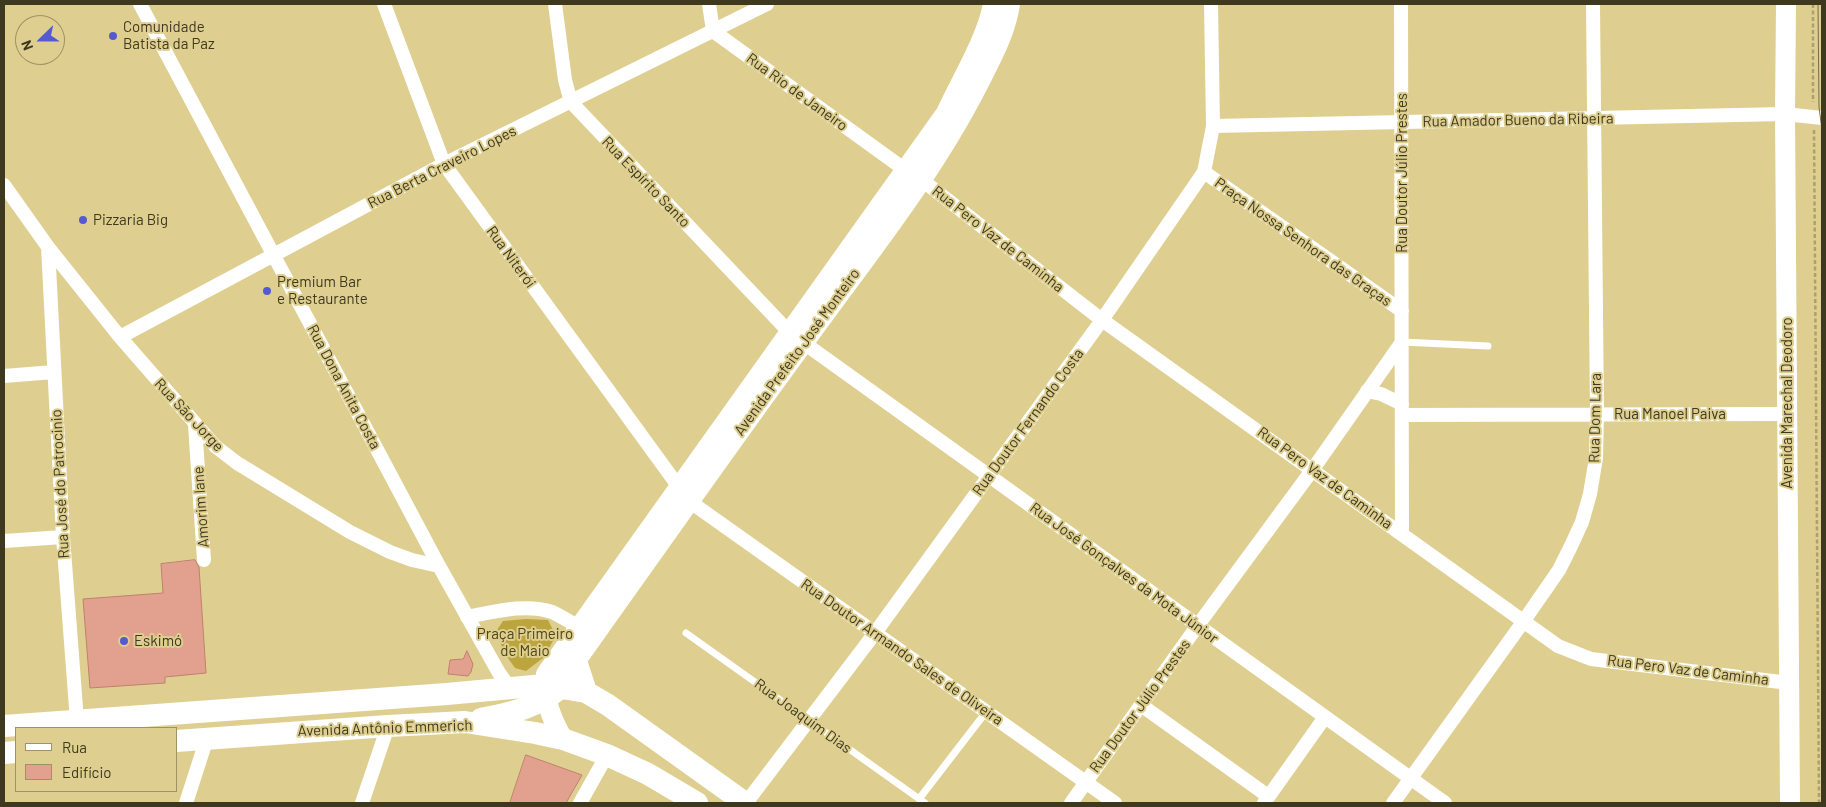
<!DOCTYPE html>
<html>
<head>
<meta charset="utf-8">
<style>
  body { margin:0 }
  #map { position:relative; width:1826px; height:807px; overflow:hidden; background:#decf90; font-family:Barlow,sans-serif }
  canvas { display:block }
  .frame { position:absolute; inset:0; border:5px solid #3e381e; pointer-events:none }
  .legend { position:absolute; left:15px; top:727px; width:162px; height:65px; box-sizing:border-box; background:#decf90; border:1px solid #9e9362; margin:0; padding:6px 9px; list-style:none; font-size:15px; color:#3e381e }
  .legend li { display:flex; align-items:center; gap:10px; height:25px }
  .legend b { width:25px; border:1px solid #9e9362 }
  .north { position:absolute; left:15px; top:15px; width:50px; height:50px; box-sizing:border-box; background:#decf90; border:1px solid #9e9362; border-radius:50%; rotate:248deg; font-size:14px; font-weight:700; line-height:20px; text-align:center; color:#3e381e }
  .north::after { content:''; display:block; margin:auto; width:18px; height:22px; background:#555ad1; clip-path:polygon(50% 0,100% 100%,50% 72%,0 100%) }
</style>
</head>
<body>
<div id="map">
<canvas width="1826" height="807"></canvas>
<div class="frame"></div>
<ul class="legend">
<li><b style="height:6px;background:#fff"></b>Rua</li>
<li><b style="height:14px;background:#e2a18e"></b>Edifício</li>
</ul>
<div class="north">N</div>
</div>
<script>
const context = document.querySelector('canvas').getContext('2d');
context.lineJoin = 'round';
function fill(path, color) { context.fillStyle = color; context.fill(path, 'evenodd'); }
function strokePath(path, color, width, dash) { context.strokeStyle = color; context.lineWidth = width; context.lineCap = dash ? 'butt' : 'round'; context.setLineDash(dash || []); context.stroke(path); }
function label(font, color, halo, rows, align = 'center') {
  context.font = font + ' Barlow,sans-serif'; context.lineWidth = 4; context.setLineDash([]); context.textBaseline = 'middle'; context.strokeStyle = halo; context.fillStyle = color; for (const [text, x, y, turn = 0] of rows) {
    context.save(); context.translate(x, y); context.rotate((+turn || 0) * Math.PI / 180); context.textAlign = isNaN(turn) ? turn : align; if (halo) context.strokeText(text, 0, 0); context.fillText(text, 0, 0); context.restore();
  }
}
fill(new Path2D(`
  M526,619L548,620L556,636L543,658L526,671L515,668L503,651L497,630L503,621Z`), '#bca53c');
const building = new Path2D(`
  M195,560L199,567L206,673L165,677V683L90,688L83,599L163,593L161,564Z
  M467,651L473,664L471,672L468,676L448,674L450,660L463,659Z
  M526,755L582,775L566,803H510Z`);
fill(building, '#e2a18e');
strokePath(building, '#bf806e', 1);
strokePath(new Path2D(`
  M1813,4V102
  M1814,130L1819,803`), '#aca06d', 2.5, [4, 2.5]);
strokePath(new Path2D(`
  M1402,342L1488,346
  M686,633L925,803
  M919,799L986,712`), '#fff', 7);
strokePath(new Path2D(`
  M140,4L439,566L499,673L510,688
  M384,4L444,164L689,501L1115,803
  M555,4L565,80L571,102L790,333L1445,803
  M709,4L713,31L904,169L922,180L1102,320L1558,646L1591,659L1789,683
  M1401,4L1402,534
  M1213,126L1785,114L1822,118
  M1204,172L1402,311
  M4,185L48,247L120,337L215,446L237,463L350,532L390,552L412,560L439,566
  M48,247L63,537L77,721
  M120,337L444,164L767,4
  M4,376L54,372
  M1367,391L1381,394L1402,404
  M1402,415L1787,414
  M195,425L204,560
  M4,541L63,537
  M467,617C494,612 525,603 552,612C561,616 570,622 579,627
  M1141,705L1268,796
  M186,803L207,738
  M362,803L388,726
  M580,803L607,755
  M746,803L875,633L1102,320L1204,172L1213,126L1211,4
  M1071,803L1198,625L1313,469L1402,342
  M1264,803L1325,717
  M1393,803L1523,622L1559,570L1571,546L1582,522L1590,494L1596,458L1597,414L1593,4`), '#fff', 14);
strokePath(new Path2D(`
  M1786,4L1785,114L1790,803
  M560,688L576,661C652,554 727,447 805,341C865,258 931,177 978,85C991,59 1006,32 1010,4
  M563,739C552,720 542,696 546,674L946,113C961,80 987,38 993,4`), '#fff', 20);
strokePath(new Path2D(`
  M576,661L586,692
  M481,719C510,713 537,708 560,688
  M4,726L447,694L544,685L586,692L608,705L745,803
  M176,741L388,726L465,722L535,733L563,739L607,755L648,774L697,803
  M4,753L16,752`), '#fff', 22);
strokePath(new Path2D(`
  M1818,4L1819,107L1822,130`), '#776d46', 1);
for (const [x, y, r, color] of [
  [113,36,5,"#555ad1"],
  [83,220,5,"#555ad1"],
  [267,291,5,"#555ad1"],
  [124,641,5,"#555ad1"]
]) { const dot = new Path2D(); dot.arc(x, y, r, 0, 2 * Math.PI); context.fillStyle = color; context.fill(dot); strokePath(dot, '#decf90', 2); }
label('15px', '#3e381e', '#decf90', [
  ["Comunidade",123,27],
  ["Batista da Paz",123,44],
  ["Pizzaria Big",93,220],
  ["Premium Bar",277,282],
  ["e Restaurante",277,299],
  ["Eskimó",134,641]
], 'left');
label('15px', '#3e381e', '#decf90', [
  ["Rua Rio de Janeiro",797,92,36],
  ["Rua Amador Bueno da Ribeira",1518,120,-1],
  ["Rua Berta Craveiro Lopes",442,167,-27],
  ["Rua Doutor Júlio Prestes",1402,173,-90],
  ["Rua Espírito Santo",646,182,46],
  ["Rua Pero Vaz de Caminha",998,239,38],
  ["Praça Nossa Senhora das Graças",1303,242,35],
  ["Rua Niterói",511,257,54],
  ["Avenida Prefeito José Monteiro",797,352,-54],
  ["Rua Dona Anita Costa",344,387,62],
  ["Avenida Marechal Deodoro",1787,403,-90],
  ["Rua Manoel Paiva",1670,414],
  ["Rua São Jorge",189,415,47],
  ["Rua Dom Lara",1595,418,-89],
  ["Rua Doutor Fernando Costa",1028,422,-54],
  ["Rua Pero Vaz de Caminha",1325,478,36],
  ["Rua José do Patrocinio",60,484,-93],
  ["Amorim lane",201,507,-94],
  ["Rua José Gonçalves da Mota Júnior",1124,573,36],
  ["Rua Doutor Armando Sales de Oliveira",902,652,35],
  ["Rua Pero Vaz de Caminha",1688,670,7],
  ["Rua Doutor Júlio Prestes",1140,706,-54],
  ["Rua Joaquim Dias",803,716,36],
  ["Avenida Antônio Emmerich",385,728,-2]
]);
label('15px', '#4f4415', '#decf90', [
  ["Praça Primeiro",525,634],
  ["de Maio",525,651]
]);
</script>
</body>
</html>
